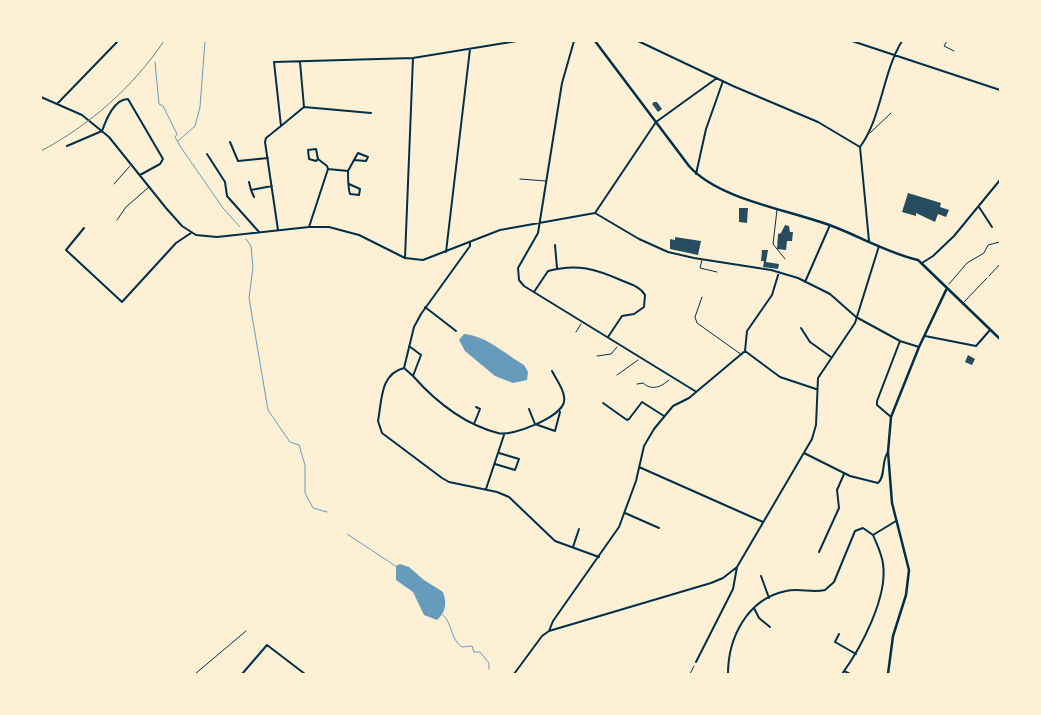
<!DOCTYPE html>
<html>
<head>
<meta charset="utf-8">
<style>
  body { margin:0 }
  #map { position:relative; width:1041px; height:715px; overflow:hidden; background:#fdf0d5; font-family:"Archivo Narrow",sans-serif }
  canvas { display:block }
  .frame { position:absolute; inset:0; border:42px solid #fdf0d5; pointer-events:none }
</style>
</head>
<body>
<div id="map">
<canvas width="1041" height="715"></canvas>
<div class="frame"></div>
</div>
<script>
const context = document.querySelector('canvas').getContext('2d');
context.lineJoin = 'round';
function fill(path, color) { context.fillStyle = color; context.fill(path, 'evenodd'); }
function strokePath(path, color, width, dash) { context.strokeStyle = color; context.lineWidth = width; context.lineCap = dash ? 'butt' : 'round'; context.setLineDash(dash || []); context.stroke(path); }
fill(new Path2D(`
  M464,334C487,336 505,354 524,365L528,372L527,380L513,383L495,376L465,351L459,340Z
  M400,564L409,567L424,580L443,592C447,603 446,612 437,620L424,615L413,592L396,580V566Z`), '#669bbc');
strokePath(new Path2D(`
  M155,62L159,104L163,106L177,134L175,137L180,146L223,208L240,227
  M178,141L195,126L200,107L205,41
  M246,239L251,246L253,267L249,298L268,410L290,442L299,445L305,465V493L313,508L327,512
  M347,534L397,567
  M443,615C453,624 450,639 462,647L472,646L474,652H480L489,663V669`), '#669bbc', 1);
fill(new Path2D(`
  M654,102H657L662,109L658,112L652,104Z
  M908,193L941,203L940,207L949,210L946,217L938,214L935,222L916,213V216L902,212Z
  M739,208H748L747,223L739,222Z
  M785,225L789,226L790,232H793L792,241H787L786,250L777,249L778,234L781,233Z
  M675,237L701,241L698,255L670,249V239L675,240Z
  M762,250H768L766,262L779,264L778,269L763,267L764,261H761Z
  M968,355L975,359L972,365L965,362Z`), '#264d5e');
strokePath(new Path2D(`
  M989,276L1000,264
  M949,284L967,263L984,253L988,245L1000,242
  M576,332L581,324
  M597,356L611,354L617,347
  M617,375L638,360
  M637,384L643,383C652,391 661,387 669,380
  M195,674L246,631
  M690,674L694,666`), '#003049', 1);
strokePath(new Path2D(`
  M947,41L944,46L954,51
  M870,133L891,113
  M520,179L546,181
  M114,184L130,166
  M777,210L773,244L785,259
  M117,220L126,207L149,187
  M702,260L700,268L717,272
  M702,297L695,317L697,323L742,355
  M963,303L987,278`), '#003049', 1);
strokePath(new Path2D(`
  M574,41L562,83L538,233L518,268L519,280L524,286L695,391
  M638,41L733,86L818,122L860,147
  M852,41L1000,90
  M41,97L82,115L109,137L166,208L182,226L196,235L217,237L309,227H329L359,235L405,258L423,260L500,230L595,213
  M57,104L118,41
  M304,107L371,113
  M281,126L304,107L300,62
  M102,131C106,120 114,99 128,99L163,159L160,164L140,175
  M230,142L238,161L268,158
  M67,146L102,131
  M860,147C882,117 882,74 902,41
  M860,147L869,241
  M207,154L225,182L227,196L259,232
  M328,169L348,171C348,178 348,188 350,194L359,195L360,189L349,184
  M348,171L354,160L366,161L368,157L358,153L354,160
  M696,174L706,129L723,81
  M249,182L251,190
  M254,197L251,190L272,186
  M979,207L992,227
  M595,213L639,239L668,252L694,258L771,270L798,278L830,294L856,317L900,341L919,347
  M595,213L656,122L717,78
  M309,227L328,169L327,166L318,159L316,149L308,150L309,159L316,161L318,159
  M84,228L66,250L122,302L176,243L191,233
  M278,230L265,142L266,138L281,126L274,62L413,58L517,41
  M470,242V246L421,314L414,327L404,368C380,374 382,400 378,421L382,433L442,478L449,482L497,492L509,497L555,541L599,557
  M555,245L557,268
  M446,252L470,49
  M405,258L413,58
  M922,263L933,256L954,236L1000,180
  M805,282L830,225
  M534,292L548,271C577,263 596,269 623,281C631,284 640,287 645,295L644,307L634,314L622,316L608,337
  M425,307L456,331
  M801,328L810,342L831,357
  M925,336L976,346L990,330
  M745,351L747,331L772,295L779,272
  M745,351L780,377L816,389
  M404,368L413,376L421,355L409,346
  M413,376C436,402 463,424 498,433C512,437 561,417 564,402C566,392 556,379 552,371
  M603,403L627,420L629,419L642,402L664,416
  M529,409L535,424L555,431L560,412
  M891,417L877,405V401L900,341
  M474,424L480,409L476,407
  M804,453L850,476L878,483C886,476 881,461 888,452
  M495,464L515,470L519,459L499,453
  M639,467L763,522
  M486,489L504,435
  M625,513L659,528
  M573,547L579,529
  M819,552L839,508L837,490L844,474
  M761,576L769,598
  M754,608L759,618L770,627
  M549,631L553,621L619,527L636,481L644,446L654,429L673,406L689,398L745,351
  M839,634L835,642L856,654
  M696,662L733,589L737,567
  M844,671L850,674
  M242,674L267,645L305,674
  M514,674L542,636L549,631L711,583L723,578L737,567L812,439L816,425L818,378L855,323L879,246
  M728,674C728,638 747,599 786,591C799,588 812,593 825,590L834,582L855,531L863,528L873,535L896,521
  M842,674C861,648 888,597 883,564C882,554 877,545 873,535`), '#003049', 2);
strokePath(new Path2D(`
  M595,41L689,166C719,200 790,210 832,226C861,237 888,253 918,260L1000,339
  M888,674L893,636L906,595L909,570L892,503L888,452L891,417L919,347L947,288`), '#003049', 2.5);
strokePath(new Path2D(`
  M41,151C90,125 133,87 164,41`), '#657d81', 1);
</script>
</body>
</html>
